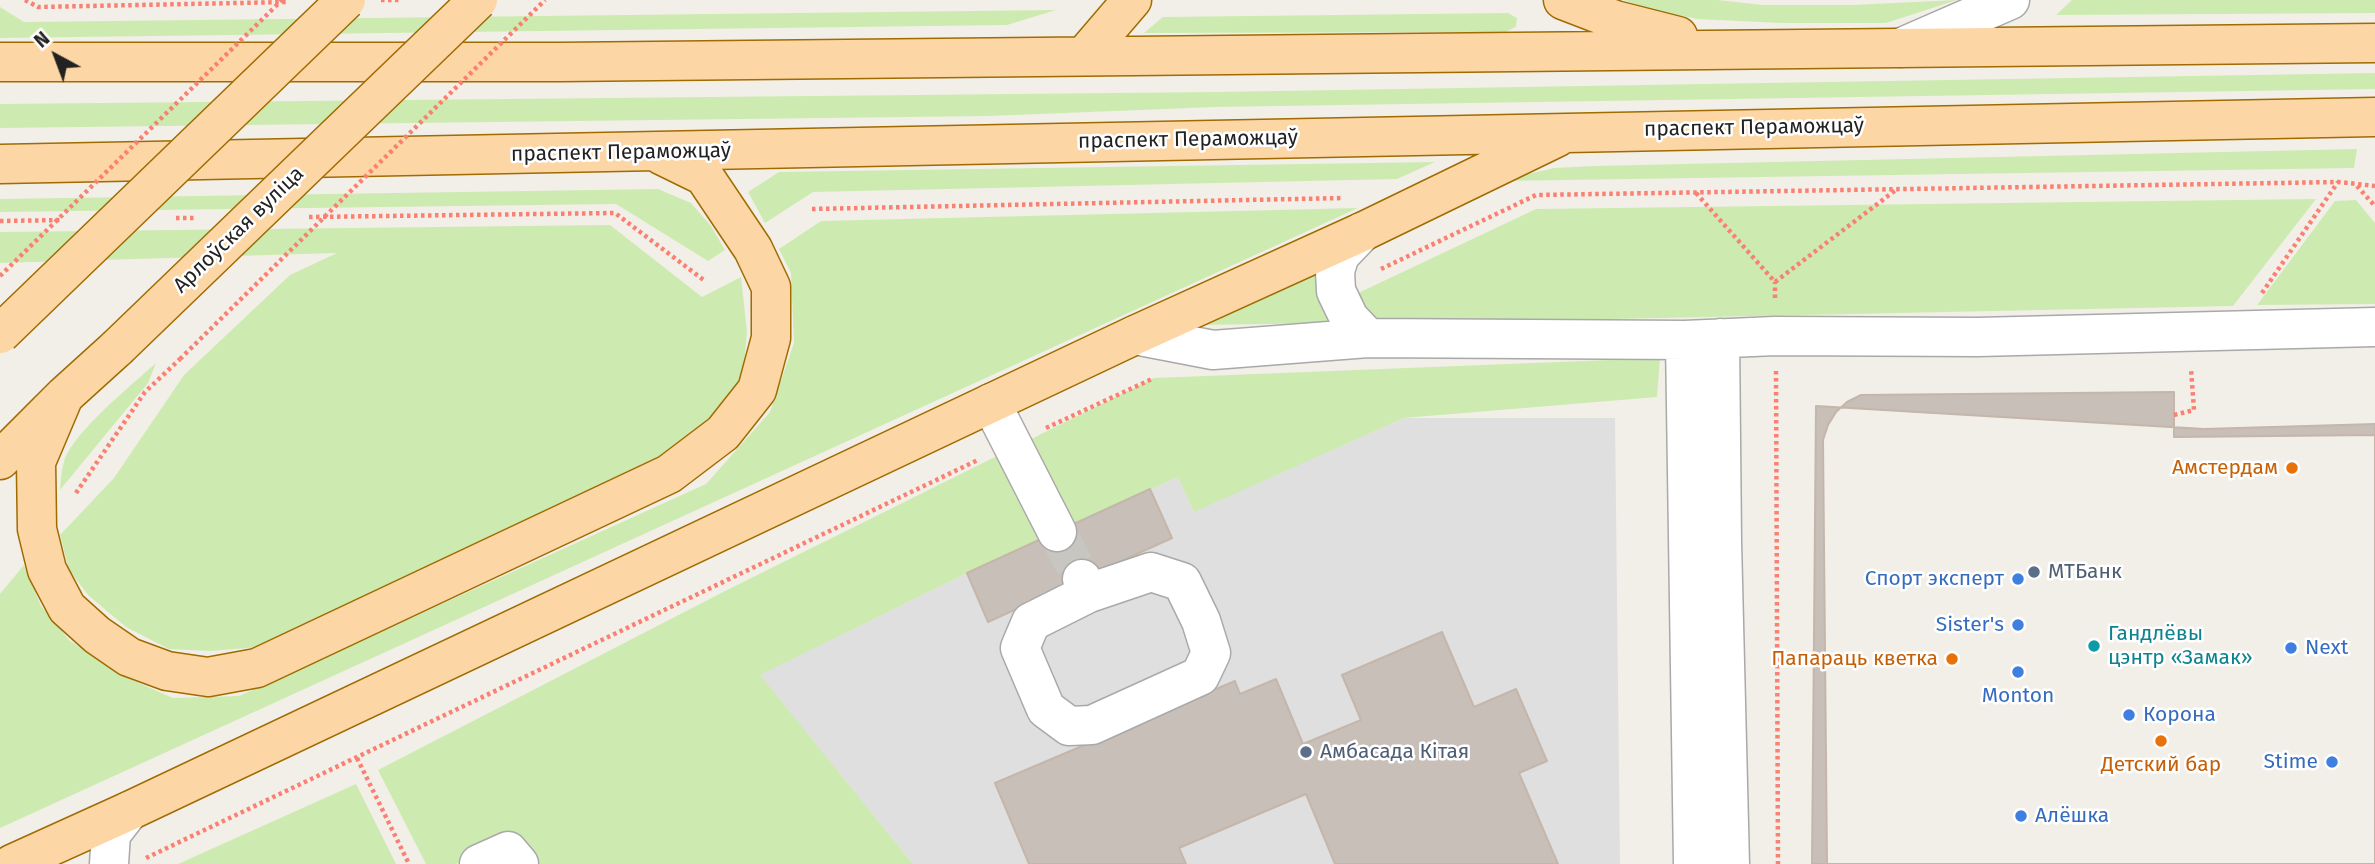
<!DOCTYPE html>
<html>
<head>
<meta charset="utf-8">
<style>
  body { margin:0 }
  #map { position:relative; width:2375px; height:864px; overflow:hidden; background:#f2efe9; font-family:"Fira Sans",sans-serif }
  canvas { display:block }
  .north { position:absolute; left:21px; top:21px; width:70px; height:70px; -webkit-text-stroke:5px #fff; paint-order:stroke; rotate:319deg; font-size:19px; font-weight:700; line-height:28px; text-align:center; color:#222 }
  .north::after { content:''; display:block; margin:auto; width:24px; height:32px; background:#222; clip-path:polygon(50% 0,100% 100%,50% 72%,0 100%) }
</style>
</head>
<body>
<div id="map">
<canvas width="2375" height="864"></canvas>
<div class="north">N</div>
</div>
<script>
const context = document.querySelector('canvas').getContext('2d');
context.lineJoin = 'round';
function fill(path, color) { context.fillStyle = color; context.fill(path, 'evenodd'); }
function strokePath(path, color, width, dash) { context.strokeStyle = color; context.lineWidth = width; context.lineCap = dash ? 'butt' : 'round'; context.setLineDash(dash || []); context.stroke(path); }
function label(font, color, halo, rows, align = 'center') {
  context.font = font + ' "Fira Sans",sans-serif'; context.lineWidth = 5; context.setLineDash([]); context.textBaseline = 'middle'; context.strokeStyle = halo; context.fillStyle = color; for (const [text, x, y, turn = 0] of rows) {
    context.save(); context.translate(x, y); context.rotate((+turn || 0) * Math.PI / 180); context.textAlign = isNaN(turn) ? turn : align; if (halo) context.strokeText(text, 0, 0); context.fillText(text, 0, 0); context.restore();
  }
}
fill(new Path2D(`
  M1404,418H1615L1620,864H913L759,675L967,573L1178,477L1194,511Z`), '#e0dfdf');
fill(new Path2D(`
  M1624,0H1718L1763,5H1852L1957,0L1886,23H1781L1697,19L1648,9Z
  M2072,0H2375V13L2056,15Z
  M0,7L24,22L1056,10L1007,25L0,38Z
  M1508,13L1517,18L1516,27L1505,32L1144,33L1163,17Z
  M2375,73V89L1215,107L989,116L0,128V104L1216,92Z
  M2357,149L2354,168L1499,181L1554,168L1594,166Z
  M1435,162L1397,179L813,192L765,223L748,192L779,172Z
  M658,189L691,203L711,226L725,250L708,261L616,204L0,212V199Z
  M2316,199L2233,306L1375,324L1354,295L1536,209Z
  M2356,200L2375,223V304L2257,305L2335,201Z
  M1358,208L0,828V594L24,565L41,606L69,640L116,673L173,698L239,696L706,484L770,412L794,343L791,273L779,249L821,221Z
  M610,225L702,297L741,277L747,331L743,377L697,435L645,466L260,647L210,651L169,649L126,627L89,596L69,570L60,535L114,478L184,375L290,275L337,253L0,263V232Z
  M1321,271L1336,323L1201,325Z
  M1660,358L1657,397L1404,418L1194,512L1178,477L967,573L760,675L913,864H534L513,838L456,864H426L378,770L727,590L1154,378Z
  M156,363L148,383L60,490C61,481 61,471 64,462C72,433 133,384 156,363Z
  M356,784L396,864H178Z`), '#cdebb0');
const building = new Path2D(`
  M2174,392V437L2375,435V864H1827L1823,440L1828,425L1836,412L1847,402L1861,395Z
  M1816,406L2204,429L2375,424V864H1812Z
  M1150,489L1172,538L988,622L967,573Z
  M1442,632L1474,707L1516,689L1547,761L1519,773L1558,864H1335L1306,794L1179,848L1186,864H1029L995,783L1235,681L1240,694L1276,679L1303,744L1361,720L1342,675Z`);
fill(building, '#c7bfb8');
strokePath(building, '#c4b6ab', 2);
strokePath(new Path2D(`
  M1057,532L1082,579`), '#c8c6c1', 38, [38, 19]);
const minor = new Path2D(`
  M1900,48L2010,0
  M1362,232L1340,255L1335,271L1336,291L1349,318L1368,338
  M1135,335L1213,350L1368,338L1685,340L1775,336L1978,337L2375,327
  M1720,338L1722,542L1730,864
  M1685,340L1693,864
  M991,403L1057,532
  M1082,579L1089,593L1031,622L1020,648L1046,709L1069,726L1092,725L1200,676L1211,653L1201,621L1182,582L1151,572L1089,593
  M109,864L111,834L129,811
  M479,864L508,851L519,864`);
const major = new Path2D(`
  M1563,0L1615,20L1678,36
  M1084,56L1132,0
  M0,62H560L2375,43
  M0,164C792,150 1583,131 2375,117
  M64,396L36,462L37,529L47,570L67,608L97,635L129,657L167,671L208,677L257,668L669,474L723,433L757,390L771,338V287L753,249L704,176L661,155
  M0,460L64,396L117,348
  M12,864L129,811L1135,335L1362,232L1558,137`);
strokePath(minor, '#a9a9a9', 41);
strokePath(major, '#a06b00', 41);
strokePath(new Path2D(`
  M25,0L38,7L288,2
  M381,0H399
  M2357,186L2375,206
  M1696,193L1775,282L1897,189
  M812,209L1343,198
  M309,217L615,213L705,281
  M176,218H195
  M0,221L62,220
  M1381,269L1536,195L2339,182L2375,186
  M2262,293L2338,182
  M1775,298V282
  M1776,371L1778,864
  M2174,415L2194,410L2191,369
  M1046,428L1152,379
  M76,493L145,392L180,359
  M357,758L409,864
  M146,858L978,460`), '#fa8072', 4.5, [3.5, 3.5]);
strokePath(minor, '#fff', 38);
strokePath(major, '#fcd6a4', 38);
const majorBridge = new Path2D(`
  M0,334L346,0
  M117,348L478,0`);
strokePath(majorBridge, '#a06b00', 41, []);
strokePath(new Path2D(`
  M0,276L282,0
  M180,359L545,0`), '#fa8072', 4.5, [3.5, 3.5]);
strokePath(majorBridge, '#fcd6a4', 38);
for (const [x, y, r, color] of [
  [2292,468,7,"#e8710a"],
  [2034,572,7,"#5c6f8a"],
  [2018,579,7,"#3f7fe0"],
  [2018,625,7,"#3f7fe0"],
  [2094,646,7,"#0f9aa8"],
  [2291,648,7,"#3f7fe0"],
  [1952,659,7,"#e8710a"],
  [2018,672,7,"#3f7fe0"],
  [2129,715,7,"#3f7fe0"],
  [2161,741,7,"#e8710a"],
  [1306,752,7,"#5c6f8a"],
  [2332,762,7,"#3f7fe0"],
  [2021,816,7,"#3f7fe0"]
]) { const dot = new Path2D(); dot.arc(x, y, r, 0, 2 * Math.PI); context.fillStyle = color; context.fill(dot); strokePath(dot, '#fff', 2.5); }
label('21px', '#222', '#fff', [
  ["праспект Пераможцаў",1754,128,-1],
  ["праспект Пераможцаў",1188,140,-1],
  ["праспект Пераможцаў",621,153,-1],
  ["Арлоўская вуліца",239,230,-44]
]);
label('21px', '#c56008', '#fff', [
  ["Амстердам",2278,468],
  ["Папараць кветка",1938,659],
  ["Детский бар",2161,765,"center"]
], 'right');
label('21px', '#4e5e75', '#fff', [
  ["МТБанк",2048,572],
  ["Амбасада Кітая",1320,752]
], 'left');
label('21px', '#366cbe', '#fff', [
  ["Спорт эксперт",2004,579],
  ["Sister's",2004,625],
  ["Next",2305,648,"left"],
  ["Monton",2018,696,"center"],
  ["Корона",2143,715,"left"],
  ["Stime",2318,762],
  ["Алёшка",2035,816,"left"]
], 'right');
label('21px', '#0d838f', '#fff', [
  ["Гандлёвы",2108,634],
  ["цэнтр «Замак»",2108,658]
], 'left');
</script>
</body>
</html>
